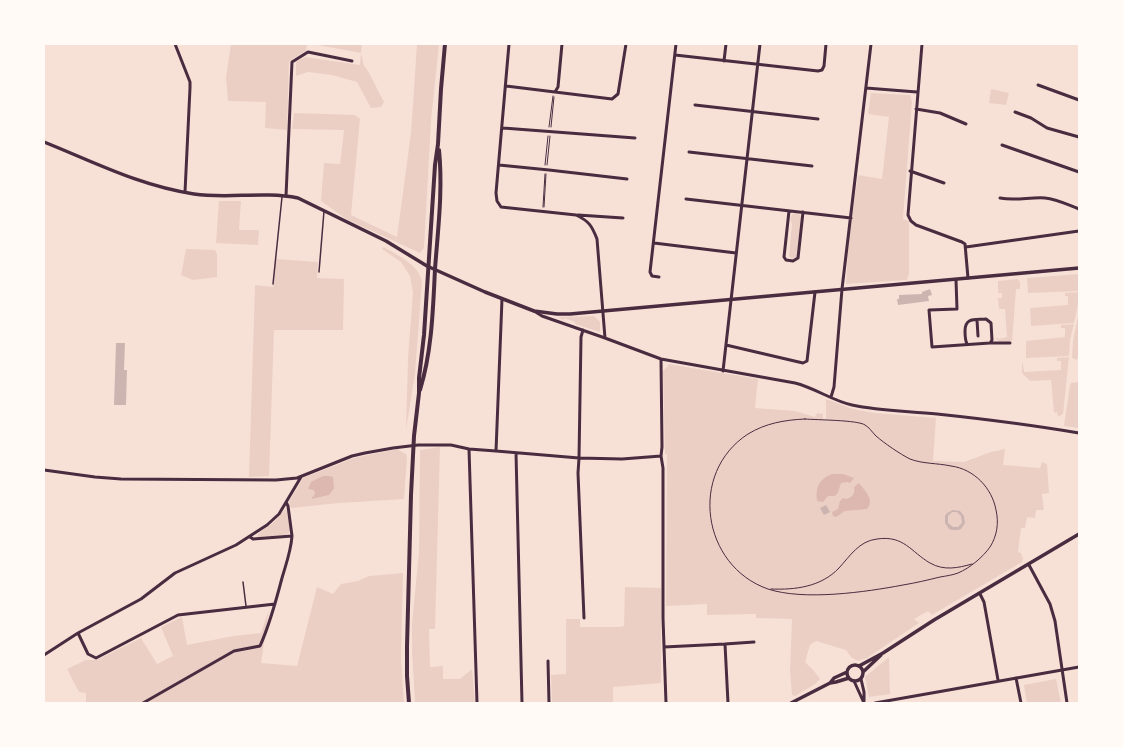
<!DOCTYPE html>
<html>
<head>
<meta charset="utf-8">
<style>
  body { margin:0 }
  #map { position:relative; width:1123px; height:747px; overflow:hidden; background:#f7e1d7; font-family:Mulish,sans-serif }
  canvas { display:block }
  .frame { position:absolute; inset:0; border:45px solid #fffaf5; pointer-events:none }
</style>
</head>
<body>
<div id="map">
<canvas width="1123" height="747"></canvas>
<div class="frame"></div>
</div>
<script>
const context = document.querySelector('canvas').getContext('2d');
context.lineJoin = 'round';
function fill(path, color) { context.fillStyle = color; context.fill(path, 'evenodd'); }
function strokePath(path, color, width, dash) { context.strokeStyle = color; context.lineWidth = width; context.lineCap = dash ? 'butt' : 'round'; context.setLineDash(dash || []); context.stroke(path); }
fill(new Path2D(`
  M231,44H307L306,51L289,61L287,130L265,128L266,102L228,101L226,78Z
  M312,44H362L361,53L364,66L368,71L384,102L381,107L371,108L357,82L332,75L308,72L296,76V62L305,57L360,65L361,53Z
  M417,44H439L431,121L424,248L420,253L346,219L321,201L324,163L340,164L344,130L292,129L294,113L355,115L360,119L351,215L397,237L411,133Z
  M991,89L1009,93L1006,105L989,103Z
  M871,93L910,95L912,102L903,219L909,221V273L907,280L846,284L849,236L858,175L882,179L889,117L868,114Z
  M219,201H241L239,230H259L258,245L216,243Z
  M796,213L800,215L801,218L797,257L792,259L789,256L792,224L790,218L792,214Z
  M384,247C398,256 419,264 422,282L415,373L406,430L408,358L413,292L410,276L401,262L382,249Z
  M186,249L215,250L217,254V277L193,280L181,275Z
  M275,259L318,262L317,278L344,279L343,330H274L269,476L249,477L255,285L273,287Z
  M1079,274V291L1028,293L1027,278Z
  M1018,279L1020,283V289H1016L1012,342H1000L995,338H998V339L1007,337L1005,309H999L998,298H1002V293H998V281Z
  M1078,292V305L1074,323L1031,326L1030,308L1068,305V296H1065V293Z
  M1079,311V358H1077V360L1072,358L1073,341Z
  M594,316L600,322V332L575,324V322L564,318L563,320L558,317Z
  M1074,324L1070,340L1069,356L1026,358V341L1065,337V328H1061V325Z
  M1069,357L1063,414L1058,417L1057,412L1054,413L1051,380L1030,381L1022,373V364H1023L1024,372L1061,370V361H1057V358Z
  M668,364L758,379L755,408L795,411L815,417L817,413L823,414V419L826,420V399L853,409L875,413L936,418L933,461L964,462L991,452L1005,449L1003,465L1040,468L1042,462L1047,464L1049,493L1042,494L1044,510H1036L1035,518L1027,517L1025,528H1021L1018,552L1021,553L1023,559L1022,562L932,615L928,611L914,619L919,623L867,658L858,661L851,657L846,650L816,641L810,645L805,662L814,671L820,679L815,684L795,696L792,695L790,671L792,619L756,618V614L707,615V604L666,606L667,454H665L663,371L668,366Z
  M1079,382V428L1064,426L1070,385L1071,383Z
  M440,447L435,629H429L430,667L443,666V679H460L472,669L475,703H415L412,651V623L419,552L420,450Z
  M397,449L406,454L407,458L404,499L339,503L291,508L289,502L303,478L354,458Z
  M286,508L290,529L289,533L285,535L257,537L258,534L274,522Z
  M403,573L401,659L404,703H86V693L79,692L67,669L86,660H97L141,638L157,664L173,656L161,627L182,617L187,645L234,636L261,633L269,609L261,663L297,666L317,587L333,594L341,584L358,581L369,576Z
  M625,587L661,588V683L613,687V703H552L551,675L566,674V619H580V627H620L624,626Z
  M889,657L890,694L869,697L865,677Z
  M1056,679L1061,703H1027L1024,685Z`), '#ebcfc5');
fill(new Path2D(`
  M832,474H843L854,478L850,483L847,482L841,483C839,488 839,493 835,496H828L823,502L817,501C815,488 819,479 832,474Z
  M323,476H329L333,477L334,488L329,495L311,499L315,494L314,490L308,489L311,482Z
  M859,483C865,491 875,500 867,509L845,511L836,517L833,516L832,512L838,509L840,501L843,498L846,499C853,497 855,494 854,487Z`), '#dcb8b0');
fill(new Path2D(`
  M930,289L932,295L928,296L929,301L898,305L897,299H899V295L922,294V292Z
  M116,343H125L124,370H127L126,405H114Z
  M826,505L830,512L824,515L820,508Z
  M953,510L960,511L964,516L965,523L961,529L958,530H952L949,529L945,523V516L947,513ZM952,512H957L961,516L962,523L958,527H953L948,523V516Z`), '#ccb4b1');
strokePath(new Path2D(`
  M549,127L553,96
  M551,127L554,97
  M545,165L548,136
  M547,165L550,136
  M543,207L545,174
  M544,207L546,174
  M805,419C817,420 858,420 865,425C869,427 872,432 876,436C884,443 900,454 910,459C923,464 937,463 951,466C974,469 992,488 996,510C999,523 997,536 990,547C983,557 970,568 958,573C953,575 946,576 940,577C928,580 915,583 903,585C866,592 804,601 768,589C702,566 688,473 748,434C766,423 785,420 805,419Z
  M771,589C795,590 821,587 839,568C850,556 859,541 877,539C904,535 911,552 930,563C944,571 958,568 972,564`), '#4a2c40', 1);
strokePath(new Path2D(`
  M319,272L324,211
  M273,284L282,197
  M243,582L246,606`), '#4a2c40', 1.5);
strokePath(new Path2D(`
  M175,44L190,82V88L185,192
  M509,44L496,193L497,201L501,207L576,215C589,221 592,226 597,239L605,338
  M922,44L908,215L911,221L916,225L962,242L965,244L968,278
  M675,55L818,71L822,70L824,66L826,44
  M724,61L726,44
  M1038,85L1079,100
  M506,86L612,99L618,94L626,44
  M866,88L917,92
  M555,92L558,87L562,44
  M695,105L818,119
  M916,109L940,113L966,124
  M1015,112L1031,118L1047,128L1079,137
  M503,128L635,138
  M1002,145L1079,172
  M689,152L812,166
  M499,165L549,170L627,179
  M910,171L944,183
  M286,196L292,62L308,52L352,61
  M1000,198C1015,201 1030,197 1045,198C1057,199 1068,205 1079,209
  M686,199L851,218
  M789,211L784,257L786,260L793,261L798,258L803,212
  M578,215L623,218
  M654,243L736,253
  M966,247L1079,231
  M659,277L652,276L650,272L676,44
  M956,280L957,309L929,310L932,347L990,343H1010
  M534,311L542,316L605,338L661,359L795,383C815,388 833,401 852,405C880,411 909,411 937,414C984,419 1032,425 1079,433
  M977,320L978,336
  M583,330L581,337L579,458L578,473L584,618
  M967,344C965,340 965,336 965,331C965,317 975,320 986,319L991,323L992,340L990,343
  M726,345L803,363L807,361L815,292
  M661,359L662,447L661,456L663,468V618L666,703
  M723,371L760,44
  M831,397L834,387L842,289L871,44
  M469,449L477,703
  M496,451L502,299
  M516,453L522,703
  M44,470L95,477L121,479L276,480L297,478L352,456L365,453L393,448L418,445H451L469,449L496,451L579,458L622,459L661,456
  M286,502L288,506L292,536
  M1029,565L1050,604L1055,621L1067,703
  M980,594L984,602L998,680
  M78,633L88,654L96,658L178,615L275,604
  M725,644L754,642
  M664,647L725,644L728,703
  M44,655L78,633L141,599L175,573L236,545L267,525L279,514L301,477
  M548,661L549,703
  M1016,678L1021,703
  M861,679L864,692V701
  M854,681L864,703
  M143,703L234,651L260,646C270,624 276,601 282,578C286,564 291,551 292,536L253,539L250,537
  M875,703L1079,667`), '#4a2c40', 3);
strokePath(new Path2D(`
  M44,142C94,162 140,186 194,194C228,199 263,191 298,198L386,241L427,266L485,292L534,311L557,314H570L1079,268
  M847 673a8 8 0 1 1 16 0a8 8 0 1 1-16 0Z
  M859,666L883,653L934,620L1079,534
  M863,672L881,655
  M830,683L836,682L849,678
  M791,703L830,683L834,678L847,672`), '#4a2c40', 3.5);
strokePath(new Path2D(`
  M420,390C432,351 433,309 435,269C438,229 443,190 439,150
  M409,703L407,676V646L411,495L414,436L419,393V378L424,335L435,165L438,144L441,89L445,44`), '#4a2c40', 4);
</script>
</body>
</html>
